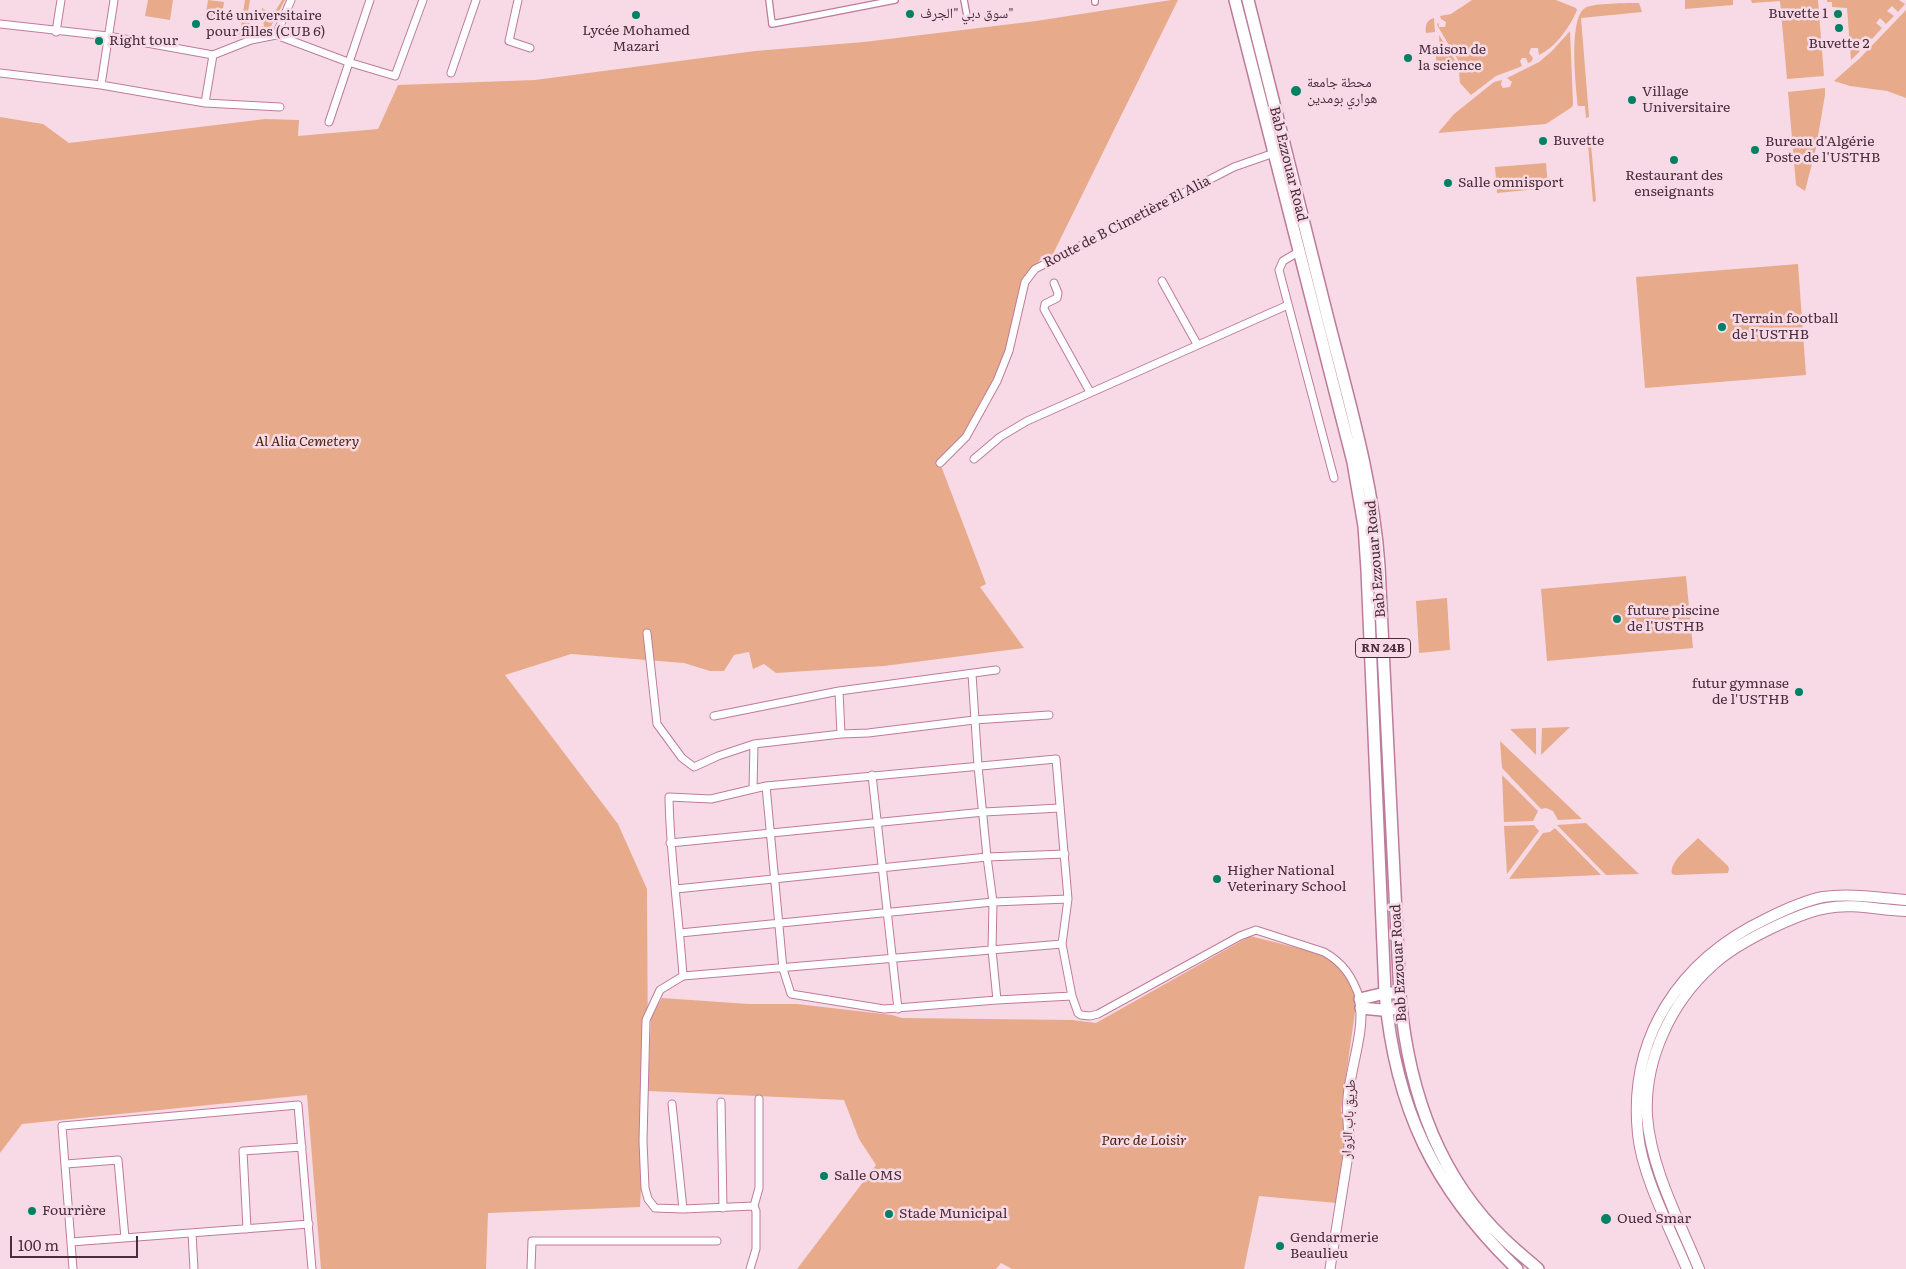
<!DOCTYPE html>
<html>
<head>
<meta charset="utf-8">
<style>
  body { margin:0 }
  #map { position:relative; width:1906px; height:1269px; overflow:hidden; background:#f7dae6; font-family:Literata,serif }
  canvas { display:block }
  .scale { position:absolute; left:10px; top:1236px; width:128px; height:22px; box-sizing:border-box; border:2px solid #4a2e3c; border-top:0; padding-left:6px; font-size:15px; line-height:18px; white-space:nowrap; color:#4a2e3c; -webkit-text-stroke:4px #f7dae6; paint-order:stroke }
</style>
</head>
<body>
<div id="map">
<canvas width="1906" height="1269"></canvas>
<div class="scale">100 m</div>
</div>
<script>
const context = document.querySelector('canvas').getContext('2d');
context.lineJoin = 'round';
function fill(path, color) { context.fillStyle = color; context.fill(path, 'evenodd'); }
function strokePath(path, color, width, dash) { context.strokeStyle = color; context.lineWidth = width; context.lineCap = dash ? 'butt' : 'round'; context.setLineDash(dash || []); context.stroke(path); }
function label(font, color, halo, rows, align = 'center') {
  context.font = font + ' Literata,"Noto Naskh Arabic",serif'; context.lineWidth = 5; context.setLineDash([]); context.textBaseline = 'middle'; context.strokeStyle = halo; context.fillStyle = color; for (const [text, x, y, turn = 0] of rows) {
    context.save(); context.translate(x, y); context.rotate((+turn || 0) * Math.PI / 180); context.textAlign = isNaN(turn) ? turn : align; if (halo) context.strokeText(text, 0, 0); context.fillText(text, 0, 0); context.restore();
  }
}
fill(new Path2D(`
  M148,0H173L170,20L145,16Z
  M208,0L224,2L221,22L205,20Z
  M245,0H250L246,23H249L251,30L264,26L263,20H261L262,8L273,15L282,0H285L270,28L234,39L235,33H240Z
  M1171,0H1178L1053,254L1040,260L1026,275L1019,310L999,375L960,440L940,463L986,584L980,587L1024,648L884,666L776,673L764,664L753,669L749,652L734,655L724,671H710L684,663L571,654L505,675L618,824L647,889L648,1058L640,1207L488,1213L486,1269H321L307,1095L22,1124L0,1153V117L43,124L69,143L265,119L299,120L298,136L378,129L398,85L535,80L755,51L864,42L1036,21Z
  M1472,0H1556L1576,8L1577,10C1570,27 1556,47 1539,55L1538,48H1531L1529,53L1533,58L1531,62L1528,63L1526,58H1522L1520,61L1522,66L1520,67L1496,76L1471,95L1460,83L1458,60L1437,25L1438,22L1439,27H1445L1446,22L1441,19L1440,16L1451,14Z
  M1685,0H1733V5L1685,9Z
  M1751,0H1818L1824,76L1787,79L1780,1L1752,3Z
  M1827,0H1899L1905,4L1898,12L1892,6L1887,11L1894,16L1886,24L1880,18L1876,23L1882,28L1872,39L1865,36L1863,38L1862,44L1859,42L1856,44V49L1860,51L1851,60L1847,8L1832,7V2H1827Z
  M1639,3L1642,12L1581,18L1589,117L1586,118L1585,106H1578C1576,87 1568,19 1585,8C1592,3 1629,3 1639,3Z
  M1906,10V98L1887,91L1850,86L1834,81L1860,58Z
  M1434,18L1435,32L1426,33C1425,26 1426,20 1434,18Z
  M1570,31L1573,104L1572,107L1546,124L1438,133L1454,114L1494,82L1502,80L1501,85L1503,88L1510,87L1512,82L1507,78L1539,62L1552,51Z
  M1439,35L1456,62L1436,64V50H1440Z
  M1825,88V95L1816,148L1805,191L1796,185L1788,92Z
  M1587,133H1590L1596,201L1593,202Z
  M1546,163L1548,188L1497,193L1495,167Z
  M1798,264L1806,375L1645,388L1636,277Z
  M1686,576L1693,648L1547,661L1541,589Z
  M1447,598L1450,650L1419,653L1416,601Z
  M1570,727L1541,755L1542,728Z
  M1536,728V755L1510,729Z
  M1500,741L1582,819L1558,820L1553,811L1546,808L1541,809L1502,768Z
  M1502,775L1538,811L1533,821L1504,822Z
  M1586,823L1639,874L1606,875L1557,825Z
  M1534,825L1539,831L1507,874L1504,826Z
  M1555,828L1601,875L1509,879L1543,833L1550,832Z
  M1698,838L1728,866L1729,869L1728,873L1675,875L1672,874C1669,861 1690,847 1698,838Z
  M1250,936L1322,954L1341,965L1357,998L1341,1111L1349,1122L1336,1203L1259,1196L1244,1269H1012L1001,1263L996,1269H797L876,1165L859,1139L844,1100L648,1091L651,1017L662,998L749,1004H797L892,1015L902,1018L1072,1020L1096,1023Z`), '#e7ab8b');
const pedestrian = new Path2D(`
  M769,0L772,24
  M964,0L967,16
  M1095,0V2
  M773,22L772,24L895,0`);
const minor = new Path2D(`
  M518,0L509,41L530,48
  M0,24L108,36L213,55L251,40L276,35L348,62L395,76L423,0
  M56,32L61,0
  M276,35L291,0
  M0,73L101,85L205,103L280,107
  M451,73L476,0
  M101,85L114,0
  M205,103L213,55
  M329,122L370,0
  M1300,251L1283,261L1279,270L1334,478
  M1162,281L1197,344
  M1054,283L1058,293L1057,298L1045,304L1044,309L1090,392
  M974,459L1000,437L1027,421L1288,305
  M940,463L966,437L997,381L1009,351L1025,282L1035,269L1234,167L1277,152
  M647,633L657,724L682,758L694,767L718,756L754,744L841,734L868,733L974,720L1049,715
  M972,674L978,766L987,857L993,902L992,950L997,1000
  M839,691L841,734
  M714,716L839,691L996,670
  M872,775L898,1009
  M766,786L783,969L791,994L884,1009L997,1000L1072,996
  M753,789L754,744
  M670,843L984,812L1060,808
  M676,889L987,857L1065,854
  M680,933L993,902L1068,899
  M683,976C679,917 670,857 669,797L711,799L766,786L1056,759L1068,899L1062,944L1072,996L1078,1013L1081,1015L1090,1016L1098,1014L1240,936L1256,930L1324,952C1344,963 1353,978 1360,999
  M721,1102L723,1208
  M672,1104L683,1209
  M66,1164L118,1160L125,1238
  M754,1206L759,1188V1099
  M247,1229L243,1151L302,1147
  M192,1233L194,1269
  M71,1242L309,1224
  M73,1269L62,1126L298,1105L312,1269
  M531,1269L532,1241H717
  M750,1269L756,1249V1211L754,1206L683,1209L655,1208L648,1199L645,1188L643,1141L646,1020L660,990L683,976L1062,944`);
const tertiary = new Path2D(`
  M1330,1269L1349,1149C1350,1132 1346,1115 1348,1098C1350,1069 1365,1031 1360,1002`);
const secondary = new Path2D(`
  M1687,1269C1671,1230 1642,1176 1638,1134C1628,1037 1680,960 1766,919C1784,910 1803,901 1823,897C1850,893 1879,898 1906,900
  M1699,1269C1679,1220 1651,1169 1647,1116C1644,1060 1671,1002 1713,965C1730,949 1753,937 1774,927C1791,919 1809,911 1827,908C1852,903 1880,910 1906,911`);
const primary = new Path2D(`
  M1235,0L1353,462L1364,526L1367,570L1385,993C1395,1108 1434,1189 1517,1269
  M1248,0C1274,105 1300,210 1327,315C1348,398 1373,480 1379,566L1400,996C1408,1087 1437,1175 1504,1239C1515,1250 1527,1259 1538,1269
  M1360,999L1385,993H1392
  M1361,1008L1382,1010L1392,1009`);
strokePath(pedestrian, '#bd7c9c', 8);
strokePath(minor, '#bd7c9c', 9);
strokePath(tertiary, '#bd7c9c', 11);
strokePath(secondary, '#bd7c9c', 12);
strokePath(primary, '#bd7c9c', 14);
strokePath(pedestrian, '#fff', 5.5);
strokePath(minor, '#fff', 7);
strokePath(tertiary, '#fff', 9);
strokePath(secondary, '#fff', 10);
strokePath(primary, '#fff', 11);
for (const [x, y, r, color] of [
  [910,14,5,"#008163"],
  [1838,14,5,"#008163"],
  [636,15,5,"#008163"],
  [196,24,5,"#008163"],
  [1839,28,5,"#008163"],
  [99,41,5,"#008163"],
  [1408,58,5,"#008163"],
  [1296,91,6,"#008163"],
  [1632,100,5,"#008163"],
  [1543,141,5,"#008163"],
  [1755,150,5,"#008163"],
  [1674,160,5,"#008163"],
  [1448,183,5,"#008163"],
  [1722,327,5,"#008163"],
  [1617,619,5,"#008163"],
  [1799,692,5,"#008163"],
  [1217,879,5,"#008163"],
  [824,1176,5,"#008163"],
  [32,1211,5,"#008163"],
  [889,1214,5,"#008163"],
  [1606,1219,6,"#008163"],
  [1280,1246,5,"#008163"]
]) { const dot = new Path2D(); dot.arc(x, y, r, 0, 2 * Math.PI); context.fillStyle = color; context.fill(dot); strokePath(dot, '#f7dae6', 2); }
for (const [x, y, w] of [
  [1383,648,55]
]) { const box = new Path2D(); box.roundRect(x - w / 2, y - 9.5, w, 19, 4); context.fillStyle = '#f7dae6'; context.fill(box); strokePath(box, '#4a2e3c', 1); }
label('bold 12px', '#4a2e3c', null, [
  ["RN 24B",1383,648]
]);
label('14px', '#4a2e3c', '#f7dae6', [
  ["سوق دبي \"الجرف\"",920,14],
  ["Buvette 1",1828,14,"right"],
  ["Cité universitaire",206,16],
  ["pour filles (CUB 6)",206,32],
  ["Lycée Mohamed",636,31,"center"],
  ["Mazari",636,47,"center"],
  ["Right tour",109,41],
  ["Buvette 2",1839,44,"center"],
  ["Maison de",1418,50],
  ["la science",1418,66],
  ["محطة جامعة",1307,83],
  ["هواري بومدين",1307,99],
  ["Village",1642,92],
  ["Universitaire",1642,108],
  ["Buvette",1553,141],
  ["Bureau d'Algérie",1765,142],
  ["Poste de l'USTHB",1765,158],
  ["Restaurant des",1674,176,"center"],
  ["enseignants",1674,192,"center"],
  ["Salle omnisport",1458,183],
  ["Terrain football",1732,319],
  ["de l'USTHB",1732,335],
  ["future piscine",1627,611],
  ["de l'USTHB",1627,627],
  ["futur gymnase",1789,684,"right"],
  ["de l'USTHB",1789,700,"right"],
  ["Higher National",1227,871],
  ["Veterinary School",1227,887],
  ["Salle OMS",834,1176],
  ["Fourrière",42,1211],
  ["Stade Municipal",899,1214],
  ["Oued Smar",1617,1219],
  ["Gendarmerie",1290,1238],
  ["Beaulieu",1290,1254]
], 'left');
label('14px', '#4a2e3c', '#f7dae6', [
  ["Bab Ezzouar Road",1288,164,76],
  ["Route de B Cimetière El Alia",1127,222,-27],
  ["Bab Ezzouar Road",1376,559,-95],
  ["Bab Ezzouar Road",1399,963,-93],
  ["طريق باب الزوار",1349,1119,-87]
]);
label('italic 14px', '#4a2208', '#f7dae6', [
  ["Al Alia Cemetery",307,442],
  ["Parc de Loisir",1144,1141]
]);
</script>
</body>
</html>
